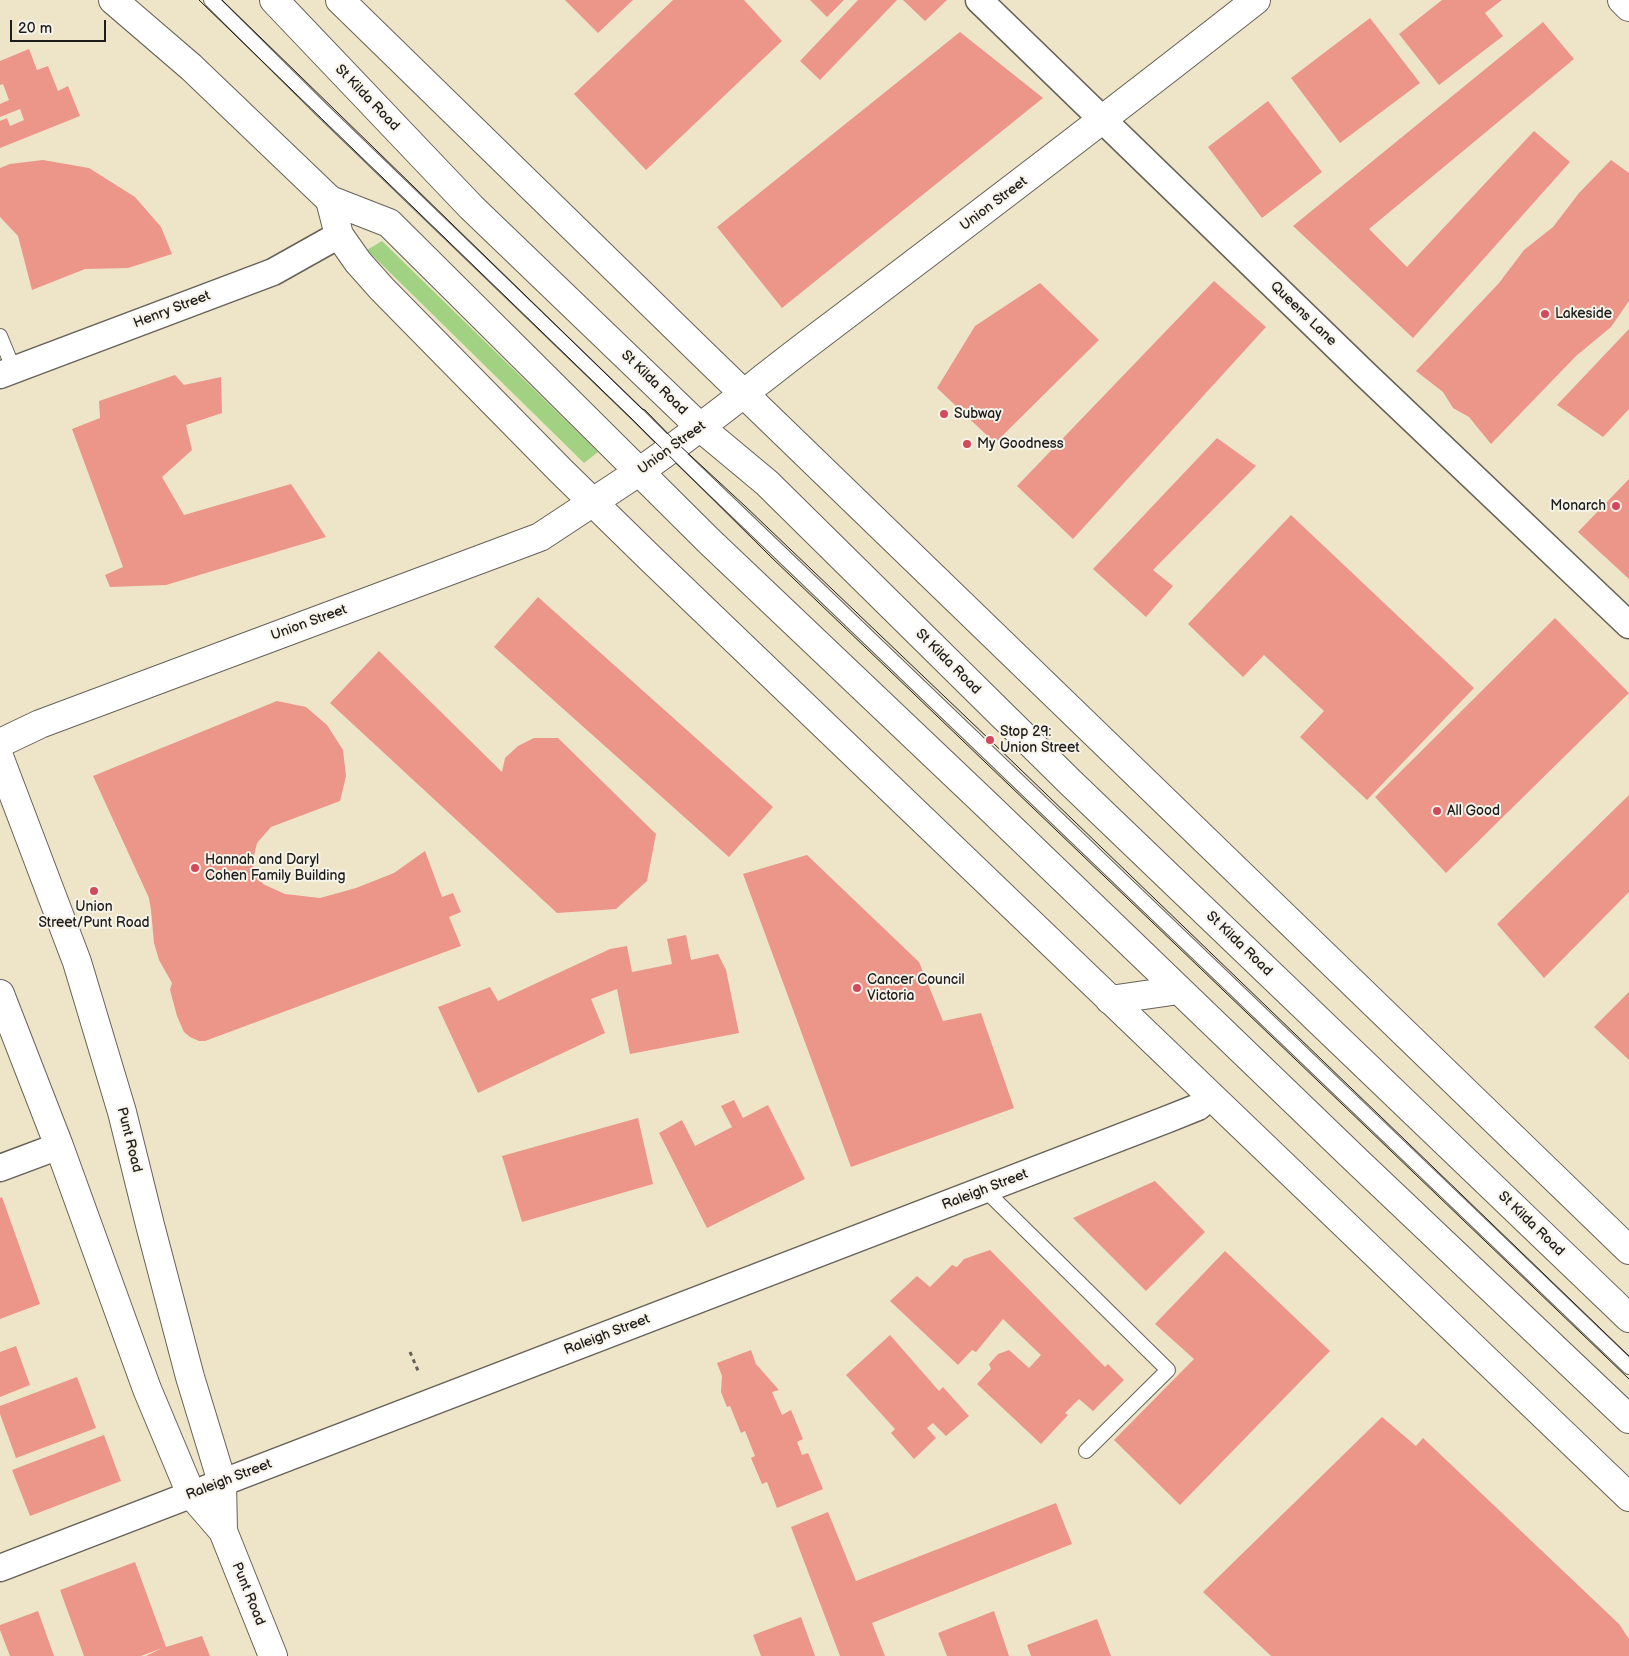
<!DOCTYPE html>
<html>
<head>
<meta charset="utf-8">
<style>
  body { margin:0 }
  #map { position:relative; width:1629px; height:1656px; overflow:hidden; background:#eee5c9; font-family:"Balsamiq Sans",sans-serif }
  canvas { display:block }
  .scale { position:absolute; left:10px; top:20px; width:96px; height:22px; box-sizing:border-box; border:2px solid #1c1c1c; border-top:0; padding-left:6px; font-size:15px; line-height:18px; white-space:nowrap; color:#1c1c1c; -webkit-text-stroke:4px #f7f3e8; paint-order:stroke }
</style>
</head>
<body>
<div id="map">
<canvas width="1629" height="1656"></canvas>
<div class="scale">20 m</div>
</div>
<script>
const context = document.querySelector('canvas').getContext('2d');
context.lineJoin = 'round';
function fill(path, color) { context.fillStyle = color; context.fill(path, 'evenodd'); }
function strokePath(path, color, width, dash) { context.strokeStyle = color; context.lineWidth = width; context.lineCap = dash ? 'butt' : 'round'; context.setLineDash(dash || []); context.stroke(path); }
function label(font, color, halo, rows, align = 'center') {
  context.font = font + ' "Balsamiq Sans",sans-serif'; context.lineWidth = 4; context.setLineDash([]); context.textBaseline = 'middle'; context.strokeStyle = halo; context.fillStyle = color; for (const [text, x, y, turn = 0] of rows) {
    context.save(); context.translate(x, y); context.rotate((+turn || 0) * Math.PI / 180); context.textAlign = isNaN(turn) ? turn : align; if (halo) context.strokeText(text, 0, 0); context.fillText(text, 0, 0); context.restore();
  }
}
fill(new Path2D(`
  M382,241L598,452L584,463L367,250Z`), '#a0d281');
fill(new Path2D(`
  M565,0H633L598,33Z
  M673,0H744L782,41L646,170L574,94Z
  M810,0H844L827,17Z
  M858,0H897L820,80L800,61Z
  M903,0H947L925,21Z
  M1442,0H1502L1485,13L1503,36L1439,85L1399,34Z
  M1370,18L1420,83L1340,143L1291,78Z
  M1543,22L1574,59L1369,229L1407,267L1534,131L1570,162L1413,338L1293,226Z
  M960,32L1043,98L782,308L717,227Z
  M29,49L37,70L48,66L58,91L68,86L80,116L0,148V121L7,118L10,126L24,120L20,109L0,117V104L9,100L3,84L0,85V61Z
  M1268,101L1322,172L1262,218L1208,147Z
  M43,160L89,168L135,197L161,227L172,254L128,268L85,269L32,290L18,236L0,217V168L10,164Z
  M1611,160L1629,173V301L1611,327L1576,356L1491,444L1469,417L1453,408L1443,392L1416,371L1499,283L1524,250L1553,227L1579,193Z
  M1214,281L1266,327L1073,539L1017,486Z
  M1040,283L1099,340L995,443L937,388L975,326Z
  M1629,329V409L1603,437L1557,405Z
  M175,375L184,385L221,377L222,413L186,425L192,450L162,477L184,515L291,484L326,537L166,585L110,587L105,575L123,567L72,429L100,418L99,401Z
  M1217,438L1256,466L1153,570L1173,586L1146,617L1093,569Z
  M1629,479V579L1578,532Z
  M1291,515L1474,688L1367,800L1300,737L1324,711L1264,655L1243,677L1188,624Z
  M538,597L773,807L729,857L494,647Z
  M1555,618L1629,693L1446,873L1375,797Z
  M379,651L502,772L505,758L518,746L534,738H558L656,834L647,881L616,909L557,913L330,703Z
  M277,701L306,707L327,725L343,750L346,776L340,801L271,827L257,843L252,864L263,884L285,894L320,898L356,888L394,873L425,851L442,897L453,893L461,912L449,917L461,946L205,1041H199L190,1037L184,1032L177,1016L170,990L172,983L159,960L154,943L151,910L149,898L93,776Z
  M1629,795V892L1544,978L1497,924Z
  M807,855L919,962L943,1021L981,1013L1014,1108L851,1167L743,874Z
  M686,935L691,960L718,954L726,970L739,1033L630,1054L617,989L591,999L605,1033L478,1093L438,1007L490,987L498,1001L610,949L627,946L632,972L672,964L667,939Z
  M1629,992V1060L1594,1027Z
  M734,1100L743,1118L768,1105L805,1179L707,1228L659,1133L682,1120L695,1146L732,1127L721,1106Z
  M638,1118L653,1184L522,1222L502,1156Z
  M1155,1181L1205,1232L1146,1291L1073,1218Z
  M2,1197L40,1304L0,1319V1198Z
  M990,1250L1105,1367L1108,1364L1124,1380L1093,1411L1079,1399L1065,1413L1068,1415L1041,1444L977,1384L991,1369L989,1364L998,1354L1009,1350L1029,1368L1041,1355L1003,1319L976,1352L972,1350L958,1365L890,1301L917,1276L930,1287L952,1265L957,1267L964,1259Z
  M1225,1251L1330,1351L1180,1505L1114,1440L1194,1359L1155,1324Z
  M890,1335L939,1391L943,1387L969,1416L946,1436L933,1423L927,1428L936,1438L914,1459L891,1433L895,1429L846,1375Z
  M16,1346L30,1385L0,1397V1352Z
  M751,1350L756,1364L779,1390L772,1392L782,1415L791,1410L803,1439L797,1442L802,1455L808,1453L823,1489L777,1508L767,1482L762,1484L751,1458L755,1456L745,1431L741,1433L730,1406L727,1407L721,1392L722,1376L717,1363Z
  M77,1377L96,1428L16,1458L0,1414V1406Z
  M1382,1417L1416,1446L1423,1438L1619,1624L1629,1639V1656H1271L1203,1592Z
  M104,1435L121,1481L30,1516L12,1470Z
  M1056,1503L1072,1544L872,1623L885,1656H840L791,1527L828,1512L856,1581Z
  M135,1562L166,1647L202,1636L210,1656H146L162,1648L141,1656H84L60,1590Z
  M38,1611L54,1656H10L0,1630V1625Z
  M994,1611L1009,1656H947L938,1633Z
  M801,1617L815,1656H761L753,1635Z
  M1097,1619L1111,1656H1031L1027,1645Z`), '#ec9589');
const service = new Path2D(`
  M211,0L323,111L638,415L672,449L1629,1367
  M0,336L14,370
  M985,1190L1168,1370L1086,1451`);
const minor = new Path2D(`
  M979,0L1365,374L1629,625
  M0,375L273,272L339,235
  M0,1168L59,1146
  M0,1568L1168,1119L1198,1107L1211,1096`);
const tertiary = new Path2D(`
  M0,743L40,724L540,537L640,471`);
const secondary = new Path2D(`
  M340,0L708,359L1629,1250
  M330,200L339,235L358,262L382,289L561,471L650,558L1629,1497`);
const primary = new Path2D(`
  M113,0L191,67L330,200L389,223L709,541L987,805L1358,1162L1629,1419
  M274,0L471,207L701,428L767,483L1070,782L1629,1318
  M640,471C697,432 750,388 805,346C956,232 1107,117 1256,0
  M1110,1000L1179,990`);
const trunk = new Path2D(`
  M1622,0L1629,7
  M0,759L77,962L122,1112L150,1225L190,1377L222,1482L223,1531
  M0,994L59,1146L147,1389L191,1494L223,1531L273,1656`);
strokePath(service, '#666259', 16);
strokePath(minor, '#666259', 29);
strokePath(tertiary, '#666259', 30);
strokePath(secondary, '#666259', 30);
strokePath(primary, '#666259', 30);
strokePath(trunk, '#666259', 30);
strokePath(new Path2D(`
  M410,1352L419,1373`), '#666259', 3, [4, 4]);
strokePath(service, '#fff', 14);
strokePath(minor, '#fff', 26);
strokePath(tertiary, '#fff', 28);
strokePath(secondary, '#fff', 28);
strokePath(primary, '#fff', 28);
strokePath(trunk, '#fff', 28);
strokePath(new Path2D(`
  M199,0L633,420L771,557L1629,1379
  M222,0L642,409L645,410L678,444L745,506L990,740L1629,1356`), '#1c1c1c', 1);
for (const [x, y, r, color] of [
  [1545,314,5,"#d1495b"],
  [944,414,5,"#d1495b"],
  [967,444,5,"#d1495b"],
  [1616,506,5,"#d1495b"],
  [990,740,5,"#d1495b"],
  [1437,811,5,"#d1495b"],
  [195,868,5,"#d1495b"],
  [94,891,5,"#d1495b"],
  [857,988,5,"#d1495b"]
]) { const dot = new Path2D(); dot.arc(x, y, r, 0, 2 * Math.PI); context.fillStyle = color; context.fill(dot); strokePath(dot, '#f7f3e8', 2); }
label('14px', '#1c1c1c', '#f7f3e8', [
  ["St Kilda Road",367,98,46],
  ["Union Street",994,204,-37],
  ["Henry Street",172,310,-21],
  ["Queens Lane",1303,314,44],
  ["St Kilda Road",654,383,44],
  ["Union Street",672,448,-36],
  ["Union Street",309,623,-20],
  ["St Kilda Road",948,662,45],
  ["St Kilda Road",1239,944,44],
  ["Punt Road",129,1140,76],
  ["Raleigh Street",985,1190,-21],
  ["St Kilda Road",1531,1224,44],
  ["Raleigh Street",607,1335,-21],
  ["Raleigh Street",229,1480,-21],
  ["Punt Road",248,1594,68]
]);
label('14px', '#1c1c1c', '#f7f3e8', [
  ["Lakeside",1555,314],
  ["Subway",954,414],
  ["My Goodness",977,444],
  ["Monarch",1606,506,"right"],
  ["Stop 29:",1000,732],
  ["Union Street",1000,748],
  ["All Good",1447,811],
  ["Hannah and Daryl",205,860],
  ["Cohen Family Building",205,876],
  ["Union",94,907,"center"],
  ["Street/Punt Road",94,923,"center"],
  ["Cancer Council",867,980],
  ["Victoria",867,996]
], 'left');
</script>
</body>
</html>
